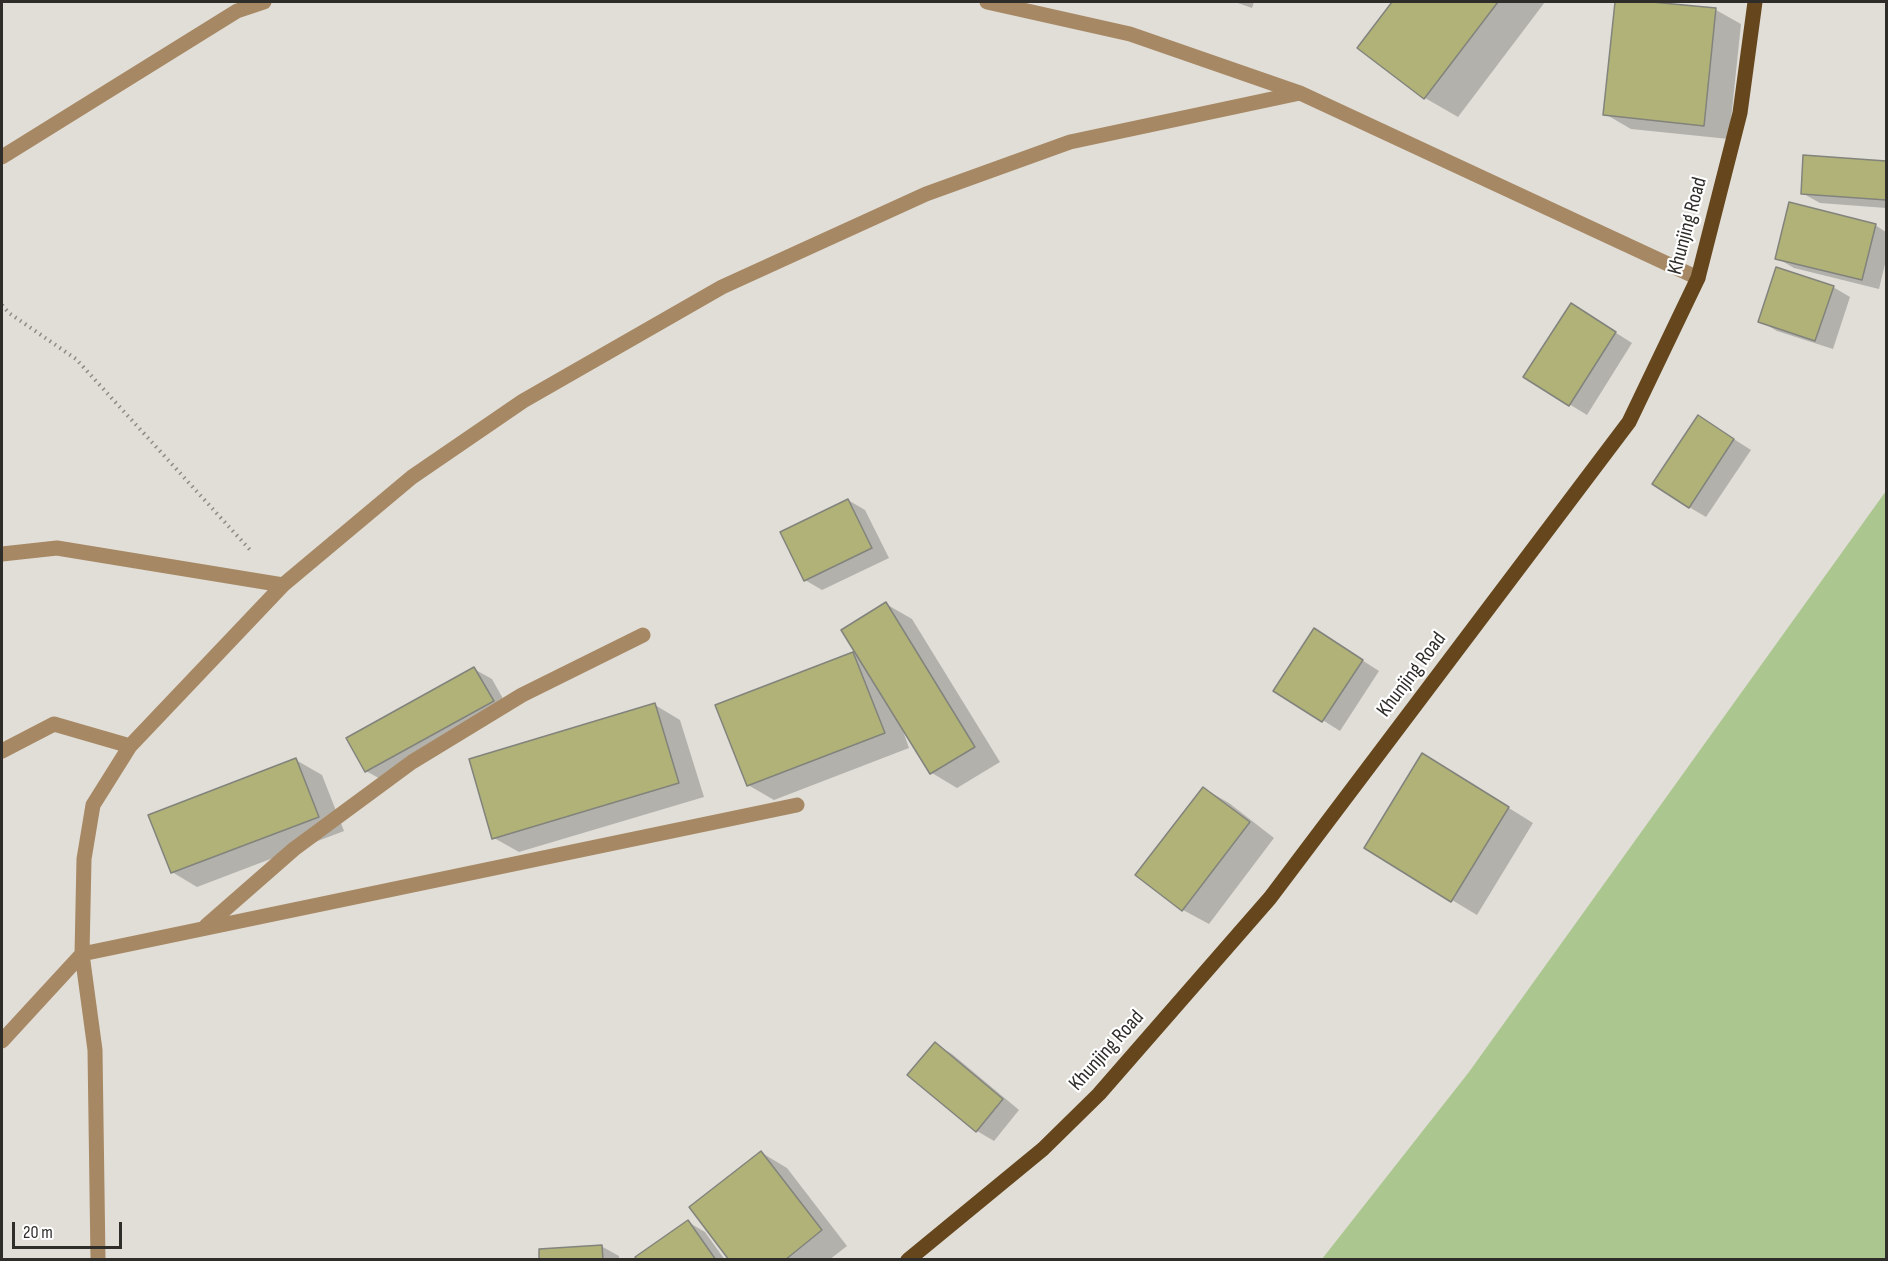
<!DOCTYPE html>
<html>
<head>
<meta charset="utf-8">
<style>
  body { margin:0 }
  #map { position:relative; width:1888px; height:1261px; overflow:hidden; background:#e0ded7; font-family:"Sofia Sans Condensed",sans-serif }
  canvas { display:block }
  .frame { position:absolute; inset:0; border:3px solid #2e2d2a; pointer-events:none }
  .scale { position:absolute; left:12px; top:1222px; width:110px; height:27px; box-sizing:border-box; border:3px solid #2e2d2a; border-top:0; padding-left:8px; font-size:18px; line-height:21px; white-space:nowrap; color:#2e2d2a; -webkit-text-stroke:4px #fff; paint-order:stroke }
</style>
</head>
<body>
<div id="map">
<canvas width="1888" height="1261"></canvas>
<div class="frame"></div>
<div class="scale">20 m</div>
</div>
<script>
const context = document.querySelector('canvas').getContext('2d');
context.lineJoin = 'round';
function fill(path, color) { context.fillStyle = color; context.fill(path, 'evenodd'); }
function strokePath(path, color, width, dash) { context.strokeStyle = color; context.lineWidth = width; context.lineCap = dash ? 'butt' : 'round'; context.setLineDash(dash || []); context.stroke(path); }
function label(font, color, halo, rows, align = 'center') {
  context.font = font + ' "Sofia Sans Condensed",sans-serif'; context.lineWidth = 4.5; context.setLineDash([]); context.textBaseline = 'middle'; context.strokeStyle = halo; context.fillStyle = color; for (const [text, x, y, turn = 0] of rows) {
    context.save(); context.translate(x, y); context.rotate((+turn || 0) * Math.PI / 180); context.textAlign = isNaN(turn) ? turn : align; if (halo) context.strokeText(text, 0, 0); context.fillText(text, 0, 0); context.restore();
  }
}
fill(new Path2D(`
  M1886,491V1259H1322L1469,1072Z`), '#acc68f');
fill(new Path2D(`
  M1235,2L1241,3L1242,2H1254L1252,8Z
  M1394,2H1545L1458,117L1425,98L1359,48Z
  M1617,2H1637L1716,10L1741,24L1729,139L1631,129L1605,114Z
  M1805,156L1886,162V208L1820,203L1802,193Z
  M1875,225L1886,232V260L1879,289L1794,268L1777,258Z
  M1833,287L1850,297L1833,349L1777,331L1760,321Z
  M1588,315L1632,343L1587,415L1525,377Z
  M1715,427L1751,450L1706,517L1689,507Z
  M848,500L865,510L889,558L822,590L805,580Z
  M886,604L912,619L1000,762L957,788L932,773L902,728L909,748L774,800L748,785L853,653L860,657Z
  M1315,630L1379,671L1340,731L1275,690Z
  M474,669L492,679L510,711L384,781L366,771Z
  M655,705L680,720L704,797L519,852L494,838Z
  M296,760L322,775L344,831L197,887L172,872Z
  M1448,770L1533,823L1477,915L1452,900Z
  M1203,788L1229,803L1274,838L1209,924L1183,910L1138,875Z
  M935,1044L952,1054L1019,1110L994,1141L977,1131L910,1075Z
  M762,1153L787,1168L847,1246L829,1260H731Z
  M688,1222L705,1232L725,1260H639Z
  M601,1246L619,1256V1260H541Z`), '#0003');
const building = new Path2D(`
  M1392,2H1498L1424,99L1357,48Z
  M1615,2H1652L1716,8L1704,126L1603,115Z
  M1803,155L1886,161V200L1801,194Z
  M1789,202L1876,224L1862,280L1775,259Z
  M1776,267L1834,286L1815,341L1758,322Z
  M1571,303L1616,332L1569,406L1523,377Z
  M1698,415L1734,439L1689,508L1652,484Z
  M848,499L872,548L804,581L780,532Z
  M886,602L975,747L930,774L841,630Z
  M1314,628L1363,660L1322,722L1273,691Z
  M853,652L885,733L747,786L715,705Z
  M474,667L494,701L365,772L346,738Z
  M655,703L679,783L492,839L469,759Z
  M1422,753L1509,807L1451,902L1364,848Z
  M296,758L319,817L171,873L148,815Z
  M1203,787L1250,822L1182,911L1135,875Z
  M935,1042L1003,1099L976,1132L907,1075Z
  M761,1151L822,1230L785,1260H729L689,1207Z
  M688,1220L716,1260H637L635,1257Z
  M602,1245L603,1260H539V1249Z`);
fill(building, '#b0b277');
strokePath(building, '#82837c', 1.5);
strokePath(new Path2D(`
  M2,305L9,313L76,359L252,552`), '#8d8b86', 4, [1.5, 4.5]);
strokePath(new Path2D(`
  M987,2L1130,34L1300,93L1698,278
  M2,157L237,11L264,2
  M2,554L57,548L283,585
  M2,751L54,724L130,746
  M206,926L294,849L412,762L522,695L643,635
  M2,1041L82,954L797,805
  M98,1260L95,1050L82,954L84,859L93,805L130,746L283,585L412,477L523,401L722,287L926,194L1070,142L1300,93`), '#a78864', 15);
strokePath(new Path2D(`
  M908,1260L1043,1149L1099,1094L1270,898L1629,422L1698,278L1740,113L1755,2`), '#66471d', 15);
label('21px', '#2e2d2a', '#fff', [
  ["Khunjing Road",1688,226,-75],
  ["Khunjing Road",1412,675,-53],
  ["Khunjing Road",1107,1051,-48]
]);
</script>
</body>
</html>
